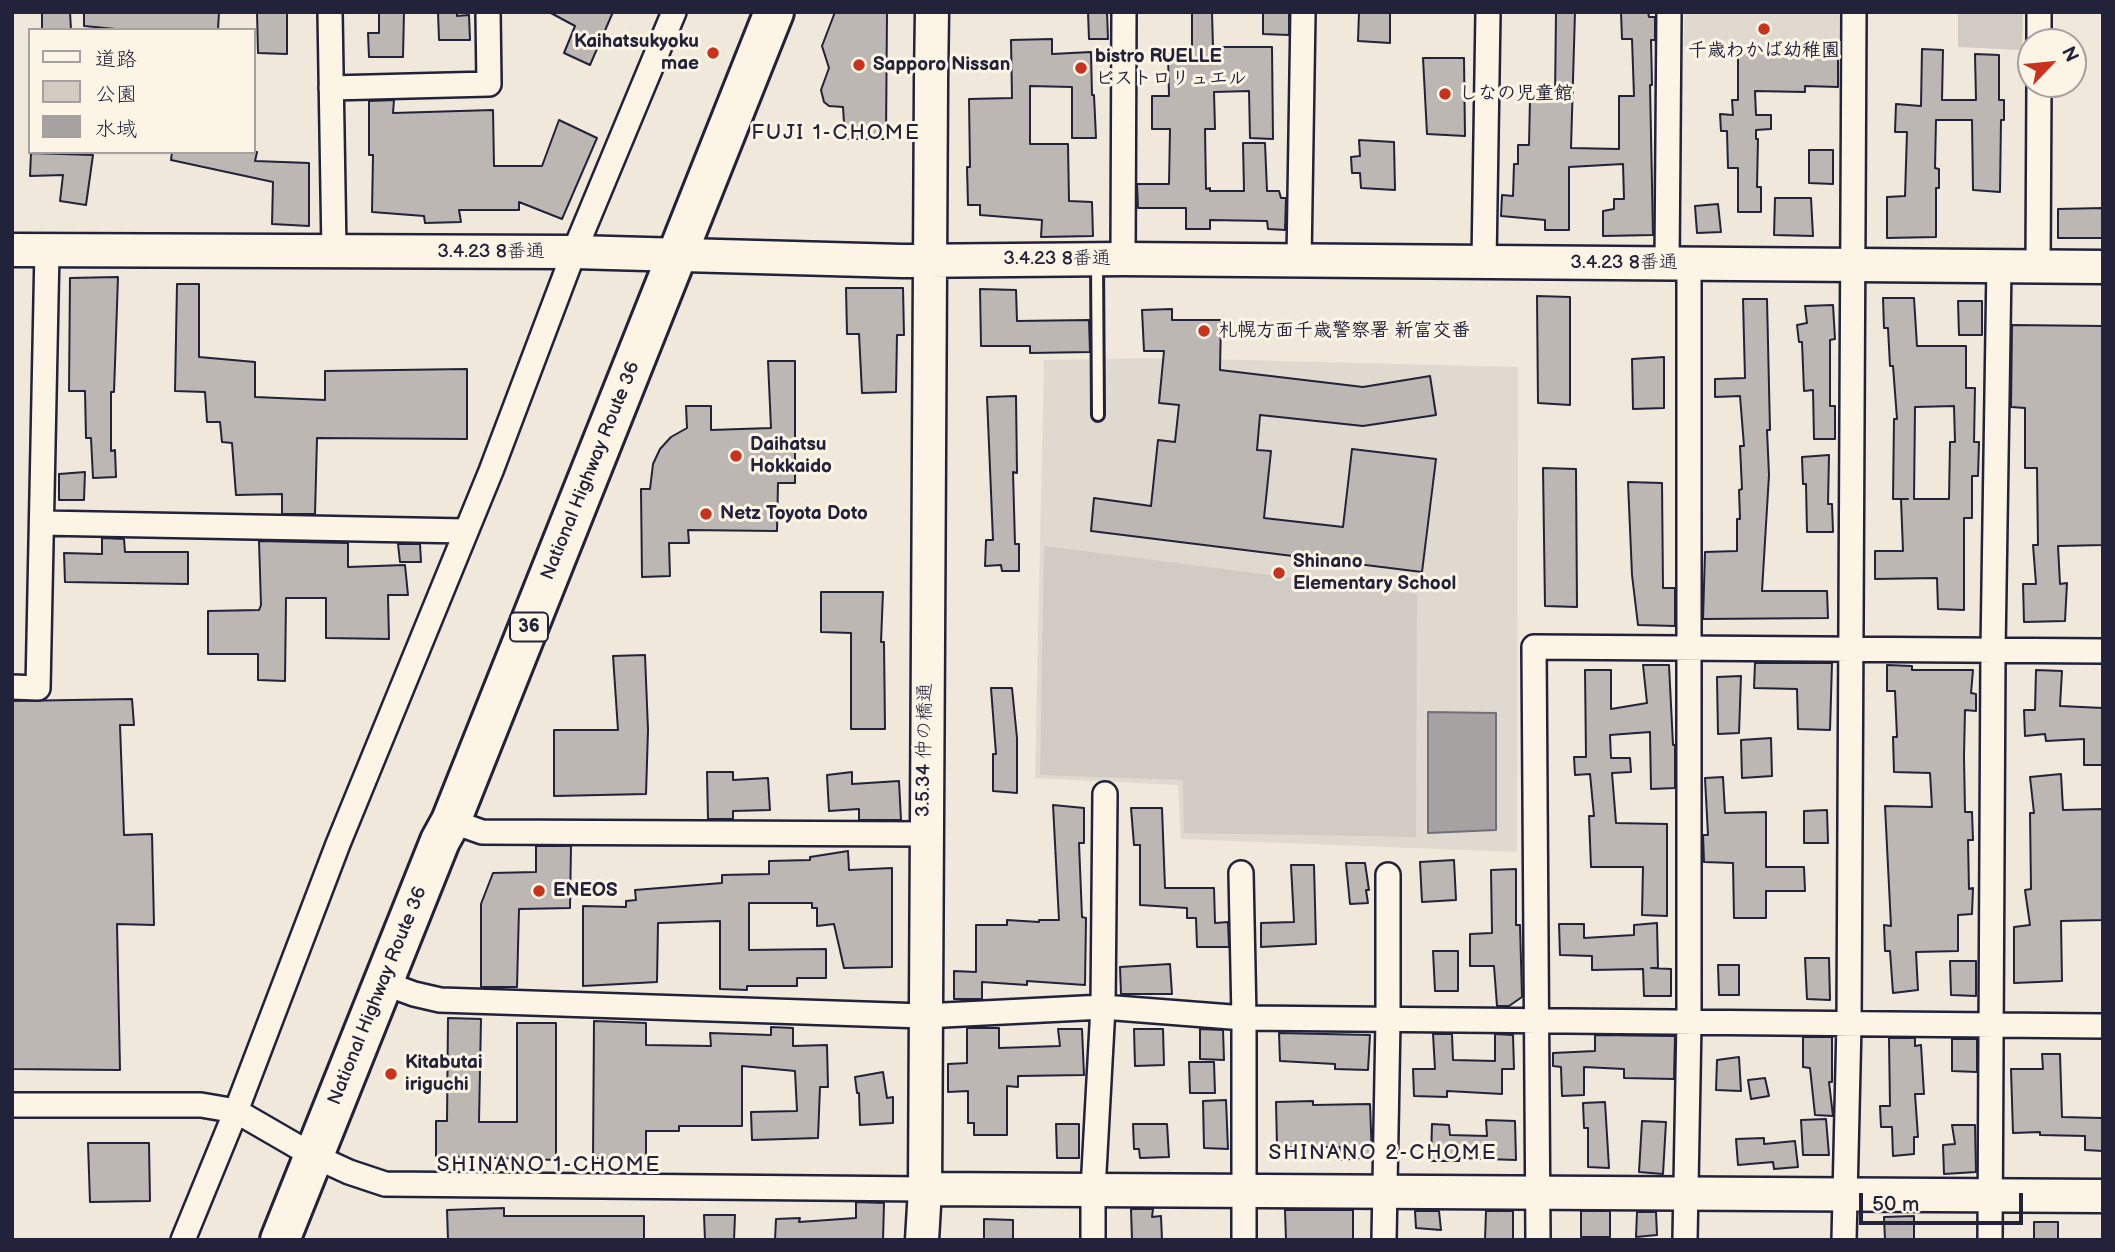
<!DOCTYPE html>
<html>
<head>
<meta charset="utf-8">
<style>
  body { margin:0 }
  #map { position:relative; width:2115px; height:1252px; overflow:hidden; background:#efe8db; font-family:"Balsamiq Sans","Klee One",sans-serif }
  canvas { display:block }
  .frame { position:absolute; inset:0; border:14px solid #22223b; pointer-events:none }
  .legend { position:absolute; left:28px; top:28px; width:228px; height:126px; box-sizing:border-box; background:#fcf5e5; border:2px solid #a5a1a1; margin:0; padding:9px 12px; list-style:none; font-size:21px; color:#22223b }
  .legend li { display:flex; align-items:center; gap:14px; height:35px }
  .legend b { width:35px; border:2px solid #a5a1a1 }
  .north { position:absolute; left:2017px; top:28px; width:70px; height:70px; box-sizing:border-box; background:#fcf5e5; border:2px solid #a5a1a1; border-radius:50%; rotate:64deg; font-size:19px; font-weight:700; line-height:28px; text-align:center; color:#22223b }
  .north::after { content:''; display:block; margin:auto; width:24px; height:32px; background:#c8321e; clip-path:polygon(50% 0,100% 100%,50% 72%,0 100%) }
  .scale { position:absolute; left:1859px; top:1193px; width:164px; height:32px; box-sizing:border-box; border:4px solid #22223b; border-top:0; padding-left:9px; font-size:21px; line-height:24px; white-space:nowrap; color:#22223b; -webkit-text-stroke:5px #fcf5e5; paint-order:stroke }
</style>
</head>
<body>
<div id="map">
<canvas width="2115" height="1252"></canvas>
<div class="frame"></div>
<ul class="legend">
<li><b style="height:9px;background:#fcf5e5"></b>道路</li>
<li><b style="height:19px;background:#d1cbc3"></b>公園</li>
<li><b style="height:19px;background:#a6a2a2"></b>水域</li>
</ul>
<div class="north">N</div>
<div class="scale">50 m</div>
</div>
<script>
const context = document.querySelector('canvas').getContext('2d');
context.lineJoin = 'round';
function fill(path, color) { context.fillStyle = color; context.fill(path, 'evenodd'); }
function strokePath(path, color, width, dash) { context.strokeStyle = color; context.lineWidth = width; context.lineCap = dash ? 'butt' : 'round'; context.setLineDash(dash || []); context.stroke(path); }
function label(font, color, halo, rows, align = 'center') {
  context.font = font + ' "Balsamiq Sans","Klee One",sans-serif'; context.lineWidth = 6; context.setLineDash([]); context.textBaseline = 'middle'; context.strokeStyle = halo; context.fillStyle = color; for (const [text, x, y, turn = 0] of rows) {
    context.save(); context.translate(x, y); context.rotate((+turn || 0) * Math.PI / 180); context.textAlign = isNaN(turn) ? turn : align; if (halo) context.strokeText(text, 0, 0); context.fillText(text, 0, 0); context.restore();
  }
}
fill(new Path2D(`
  M1684,12H1844L1843,47L1684,46Z
  M1161,358L1518,367L1517,852L1181,839L1178,785L1035,778L1044,360Z`), '#e0d9cf');
fill(new Path2D(`
  M1958,12H2023L2022,50L1958,47Z
  M1044,546L1417,594L1416,837L1184,833L1183,780L1040,775Z`), '#d1cbc3');
const water = new Path2D(`
  M1428,712L1496,713V830L1428,833Z`);
fill(water, '#a6a2a2');
strokePath(water, '#716f79', 2);
const building = new Path2D(`
  M42,12H70L71,30H42Z
  M84,12H219L218,30H126L84,26Z
  M257,12H287V54L258,53Z
  M379,12H404L403,57H369L368,33H379Z
  M438,12H457V16L469,15L470,40H439Z
  M549,12H613L590,65L564,53L575,26Z
  M835,12H887L886,139H845L843,107L829,106L824,102L821,90L829,68L822,46Z
  M1088,12H1107L1108,39H1089Z
  M1192,12H1212L1213,47H1272L1273,139L1250,138L1249,91L1214,92L1215,129H1205L1206,189L1210,188V191H1244L1243,143H1265L1267,191H1279L1281,198H1286L1285,230L1268,229L1267,221L1210,220V229H1186V208H1138L1137,184H1169L1170,129H1152V96H1169L1168,54L1192,55Z
  M1263,12H1289V35L1263,34Z
  M1359,12H1390V43L1358,41Z
  M1556,12H1575L1571,148L1619,149V96H1634L1632,39H1622L1621,12H1648L1649,17H1655V40H1651L1652,85H1650L1653,235L1603,236V211L1614,209V199H1624L1623,164L1569,167V230H1545V220L1501,216L1502,195L1513,196L1514,164H1518V145H1529L1530,99H1555Z
  M1052,39V54L1091,52L1092,95H1094L1096,138H1072V87L1030,86V144H1068L1069,201L1092,202L1093,236L1041,237L1042,220L980,215V205H968L967,167H970L969,99L1012,98L1011,40Z
  M1738,48H1763V53L1806,52L1838,56V87L1805,86V92L1755,91L1756,115H1771V129L1756,130V139H1758L1757,187H1761V212H1738V168H1728L1727,131H1721L1720,114L1733,115L1732,100H1738Z
  M1922,49L1943,50L1942,100H1976L1975,54L1999,55V100H2004V120H2001L2000,192L1973,190L1972,120H1936L1935,168L1939,169V188H1936V237L1887,238V197L1905,196L1907,132H1895L1896,104L1921,106Z
  M1423,58H1464L1465,136L1427,134Z
  M394,100L393,113L493,110L494,166H542L559,120L597,138L562,219L519,202V210H459L461,222L425,223L424,216L372,212L373,155H369V101Z
  M1359,140L1394,142L1395,190L1361,188L1360,173H1352L1351,157L1360,156Z
  M1809,150H1833V184L1809,183Z
  M172,152H257L255,161L309,163V226L272,224L273,182L171,160Z
  M31,153L93,155L86,205L60,201L63,175L30,176Z
  M1775,198H1811L1813,236L1774,235Z
  M1718,204L1721,232L1697,233L1695,206Z
  M2103,208V238H2058V209Z
  M118,277L114,392H111V451L115,450L116,477L93,478L91,438H86L85,391H69L70,278Z
  M177,284H199V357L255,362V397L325,400V371L467,369V439L317,438L315,514H282V494L236,495L232,443L222,442L220,422H207L205,392L175,391Z
  M846,288H903L904,335H897L896,392L862,393L859,334H847Z
  M980,289L1016,290L1017,321L1089,320L1090,352L1030,353V346H981Z
  M1537,296L1570,297V405L1538,403Z
  M1883,298H1914L1917,346H1966V388H1975L1974,442H1979L1978,476H1972V518H1964V610L1938,609L1937,578L1875,579V551H1903L1901,499H1908H1893L1894,419H1897L1893,366H1890L1888,328H1884ZM1954,406L1955,442H1950L1949,499H1914L1915,407Z
  M1743,299H1767L1770,430H1767L1769,475L1762,591H1827L1828,618L1703,619L1705,552L1737,551V519H1740L1739,490L1742,489L1740,446H1744L1740,396L1715,397V379L1745,378Z
  M1958,301H1982V335H1959Z
  M1833,305L1835,339L1830,340V406H1835V439H1814L1813,390L1804,391L1802,342H1799L1797,325L1807,323L1805,306Z
  M1172,309V320H1221L1220,370L1363,387L1430,376L1436,415L1363,426L1260,415L1257,450L1271,451L1264,518L1343,527L1352,449L1436,459L1422,572L1091,531L1094,498L1151,506L1158,440L1175,442L1179,405L1159,403L1164,351H1144L1142,310Z
  M2012,325L2103,326V545L2058,546L2060,584L2067,583L2065,621L2024,622L2023,584H2036L2033,545H2038L2037,468H2025V408L2011,407Z
  M1664,357V408L1633,409L1632,359Z
  M768,361H795V483H778L777,531L688,530L689,543H669L670,576L642,577L641,489H650L653,464L660,449L671,437L687,428L686,406H711V430L771,428Z
  M1016,396L1017,473L1013,472L1015,544H1019V571H1002L1001,565L985,566L986,540H993L987,397Z
  M1829,455L1828,504H1832L1833,532H1807L1806,484H1803L1802,457Z
  M1543,468L1576,469L1577,607L1545,606Z
  M85,472L84,500H59V474Z
  M1628,482L1662,483L1663,588H1675V626L1638,625L1632,575Z
  M102,538L124,539L125,552H188V584L65,582L64,553L102,554Z
  M259,541L348,543V567L405,565L408,595H388L389,639L326,638V598H286L285,681L258,680V654H208V611L259,610L261,605Z
  M398,544H420L421,562H400Z
  M821,592H883L881,642H884L885,729H851V633L821,632Z
  M645,655L648,730L646,794L554,796V730H618L613,656Z
  M1755,663H1832L1830,730L1798,729L1797,689L1754,688Z
  M1643,665H1669L1673,745H1675V788L1651,789L1650,732L1610,735L1611,758H1630L1631,772L1612,773L1616,823L1667,824V916L1642,915L1643,867H1591L1589,816H1594L1590,774L1575,775L1574,757H1586L1585,670H1611V709L1647,703Z
  M1887,665L1912,666V670H1973L1971,693L1976,694V711L1965,710L1964,756L1965,812H1972L1973,840H1968L1969,889L1973,888L1972,914L1958,915V951L1916,952L1918,990L1893,993L1890,951H1885L1884,925L1891,926L1885,806L1932,807L1930,773L1894,772L1893,737H1897L1895,691H1887Z
  M2036,670L2062,671L2060,706L2103,708V765H2084V739L2046,741L2045,734L2025,736L2024,710H2035Z
  M1741,676L1739,733L1718,734L1717,677Z
  M991,688H1012L1017,738V793L993,791V754H996Z
  M132,699L134,725H120L124,835L152,834L154,925L117,924L120,1070L12,1069V701Z
  M1771,738L1772,776L1742,778L1741,740Z
  M707,772H733V780L768,778L770,810L733,811V819H708Z
  M852,772V784L899,781L901,820H859V809L829,811L827,775Z
  M2061,774L2063,810L2103,809V920L2061,921L2062,981L2014,983V927L2030,925L2025,890L2031,889L2030,813H2034L2030,777Z
  M1723,777L1725,813L1766,812V867H1804L1805,891H1766V918H1734L1733,863L1704,862L1703,835H1708L1705,778Z
  M1053,805L1084,808V843H1079L1082,917L1086,918L1085,985L1027,981V985L982,982V999H954V971L976,972V925H1007V920L1039,922V920H1059Z
  M1131,808H1162L1165,888H1214L1215,923L1228,922L1229,947H1197L1196,918H1187V908L1140,905V845H1134Z
  M1827,810L1828,843H1804V811Z
  M536,846H571L570,908L519,909L517,987H481V904L493,873L536,872Z
  M848,851L849,870L892,868V967L844,968L834,924L817,926V908H812V903H749V950L826,949V978H797V986H747V990L720,989V921L658,923L657,982L583,986V906L626,907V901L636,900L635,890L722,883V875L769,874V861L810,860V857Z
  M1454,860L1456,900L1422,902L1420,862Z
  M1346,863H1365L1369,890H1366L1368,903L1350,904Z
  M1291,865H1314L1316,944L1261,947V923L1294,922Z
  M1516,869V925H1520L1522,997L1509,1006H1497L1494,966H1470V934L1492,933L1491,870Z
  M1657,923L1658,968H1651L1671,969V996H1644L1643,969L1592,970V956L1560,955L1559,924H1584V938L1634,935V925Z
  M1433,951H1458V991H1435Z
  M1805,958H1829L1830,1000L1807,999Z
  M1950,961H1976V996L1951,995Z
  M1170,964L1172,994H1121L1120,967Z
  M1718,965H1739V995H1719Z
  M448,1018L481,1019L479,1122H517V1023H556V1160L436,1156V1121H447Z
  M594,1021L646,1023V1045L711,1046L710,1033L771,1035V1027L793,1028V1046L827,1045L828,1087H820L818,1138L752,1140L751,1112L797,1111L795,1071L742,1066V1126H679V1131H646V1158H593Z
  M967,1028H999V1048L1060,1046L1058,1029H1082L1084,1075L1018,1076V1087L1007,1086V1135H974V1123H968V1091L948,1092V1064L967,1063Z
  M1134,1029H1163L1164,1065L1135,1066Z
  M1200,1029L1223,1030L1224,1060L1200,1059Z
  M1279,1033L1370,1035L1368,1070L1335,1069V1064L1280,1061Z
  M1433,1034H1452L1453,1060L1495,1061V1034L1513,1035L1514,1069H1502V1094L1447,1091V1097L1414,1096L1413,1069H1435Z
  M1595,1035L1675,1036L1674,1079L1624,1078V1069L1584,1067V1095L1562,1096L1561,1067L1553,1066V1053L1595,1051Z
  M1803,1037H1832V1082H1829L1833,1116L1815,1115L1810,1068L1803,1067Z
  M1889,1038H1915V1046L1921,1045L1924,1094H1915L1918,1137H1914V1154L1893,1156L1892,1127H1881L1880,1106H1890Z
  M1952,1039H1977V1072L1952,1071Z
  M2042,1054H2060L2062,1117L2103,1118V1151L2085,1150V1136L2040,1135V1132L2013,1133L2011,1069H2043Z
  M1739,1057L1741,1091L1716,1090L1717,1060Z
  M1189,1062H1214L1215,1093H1190Z
  M883,1072L887,1098L893,1097V1123L860,1125L859,1093H857L855,1077Z
  M1765,1078L1769,1096L1751,1099L1748,1080Z
  M1226,1100L1228,1149L1204,1148L1203,1101Z
  M1313,1101V1105L1370,1104L1372,1157L1340,1160V1147H1277L1276,1102Z
  M1605,1102L1609,1168L1588,1167V1128H1584L1583,1103Z
  M1826,1119L1829,1155H1803L1801,1120Z
  M1486,1120L1515,1121L1516,1160L1459,1158V1161H1431L1432,1124L1449,1125L1450,1135L1487,1136Z
  M1642,1121L1666,1122L1663,1174L1639,1172Z
  M1056,1124H1079V1158H1057Z
  M1133,1124H1167L1169,1157L1140,1158L1139,1149H1134Z
  M1952,1125H1975L1976,1172L1944,1174L1943,1145L1955,1144Z
  M1764,1138V1144L1795,1141L1798,1167L1774,1169L1773,1162L1738,1165L1736,1139Z
  M88,1143H149L150,1201L90,1202Z
  M856,1202L884,1203L883,1240H775L776,1219L800,1218L799,1222L856,1218Z
  M504,1208V1216H644V1240H448L447,1210Z
  M1131,1209H1153L1152,1217L1161,1216L1162,1240H1132Z
  M1285,1210H1353V1240H1286Z
  M1415,1211H1439L1441,1230L1416,1228Z
  M1486,1211H1513V1240H1485Z
  M1581,1211H1610V1237H1581Z
  M1637,1212H1656L1657,1235L1636,1237Z
  M704,1215H735L734,1240H705Z
  M1914,1216V1240H1885L1884,1217Z
  M984,1219L1013,1220V1240H984Z
  M2034,1222H2058V1240H2034Z`);
fill(building, '#bcb7b3');
strokePath(building, '#22223b', 2);
const lane = new Path2D(`
  M1097,262L1098,415`);
const street = new Path2D(`
  M330,12L334,251
  M2039,42V12
  M331,88L489,84L488,12
  M1123,259L1124,12
  M1299,260L1303,12
  M1484,262L1488,12
  M1667,264L1669,12
  M2038,267L2039,84
  M42,523L466,531
  M12,687L38,688L47,250
  M451,821L482,832L924,834
  M1241,873L1244,1018V1240
  M384,983L414,994L440,1000L924,1016L1103,1007L1244,1018L2103,1026
  M12,1105H201L236,1111L312,1155L349,1172L385,1184L925,1189
  M183,1240L236,1111L338,844L491,471L574,252L674,12
  M1093,1240V1190L1103,1007L1105,794
  M1384,1240L1388,1020V875
  M1538,1240L1534,647L2103,651
  M1685,1240L1689,1022V264
  M1844,1240L1849,1024L1854,12
  M1990,1240L1993,650L1999,266`);
const secondary = new Path2D(`
  M12,250L574,252L902,261L1123,259L2103,267
  M925,1189L2103,1196
  M922,1240L925,1189C924,796 926,404 932,12`);
const highway = new Path2D(`
  M280,1240L440,841L451,821L774,12`);
strokePath(lane, '#22223b', 16);
strokePath(street, '#22223b', 28);
strokePath(secondary, '#22223b', 37);
strokePath(highway, '#22223b', 44);
strokePath(lane, '#fcf5e5', 10);
strokePath(street, '#fcf5e5', 23);
strokePath(secondary, '#fcf5e5', 32);
strokePath(highway, '#fcf5e5', 38);
for (const [x, y, r, color] of [
  [1764,29,7,"#c8321e"],
  [713,53,7,"#c8321e"],
  [859,65,7,"#c8321e"],
  [1081,68,7,"#c8321e"],
  [1445,94,7,"#c8321e"],
  [1204,331,7,"#c8321e"],
  [736,456,7,"#c8321e"],
  [706,514,7,"#c8321e"],
  [1279,573,7,"#c8321e"],
  [539,891,7,"#c8321e"],
  [391,1074,7,"#c8321e"]
]) { const dot = new Path2D(); dot.arc(x, y, r, 0, 2 * Math.PI); context.fillStyle = color; context.fill(dot); strokePath(dot, '#fcf5e5', 2.5); }
for (const [x, y, w] of [
  [529,627,38]
]) { const box = new Path2D(); box.roundRect(x - w / 2, y - 14.5, w, 29, 5); context.fillStyle = '#fcf5e5'; context.fill(box); strokePath(box, '#22223b', 2); }
label('bold 18px', '#22223b', null, [
  ["36",529,627]
]);
label('bold 19px', '#22223b', '#fcf5e5', [
  ["Kaihatsukyoku",699,42,"right"],
  ["mae",699,64,"right"],
  ["千歳わかば幼稚園",1764,51,"center"],
  ["bistro RUELLE",1095,57],
  ["ビストロリュエル",1095,79],
  ["Sapporo Nissan",873,65],
  ["しなの児童館",1459,94],
  ["札幌方面千歳警察署 新富交番",1218,331],
  ["Daihatsu",750,445],
  ["Hokkaido",750,467],
  ["Netz Toyota Doto",720,514],
  ["Shinano",1293,562],
  ["Elementary School",1293,584],
  ["ENEOS",553,891],
  ["Kitabutai",405,1063],
  ["iriguchi",405,1085]
], 'left');
label('19px', '#22223b', '#fcf5e5', [
  ["3.4.23 8番通",491,252],
  ["3.4.23 8番通",1057,259],
  ["3.4.23 8番通",1624,263],
  ["National Highway Route 36",591,471,-68],
  ["3.5.34 仲の橋通",925,750,-89],
  ["National Highway Route 36",378,996,-68]
]);
context.letterSpacing = '2px';
label('21px', '#22223b', '#fcf5e5', [
  ["FUJI 1-CHOME",836,134],
  ["SHINANO 2-CHOME",1383,1154],
  ["SHINANO 1-CHOME",549,1166]
]);
context.letterSpacing = '0px';
</script>
</body>
</html>
